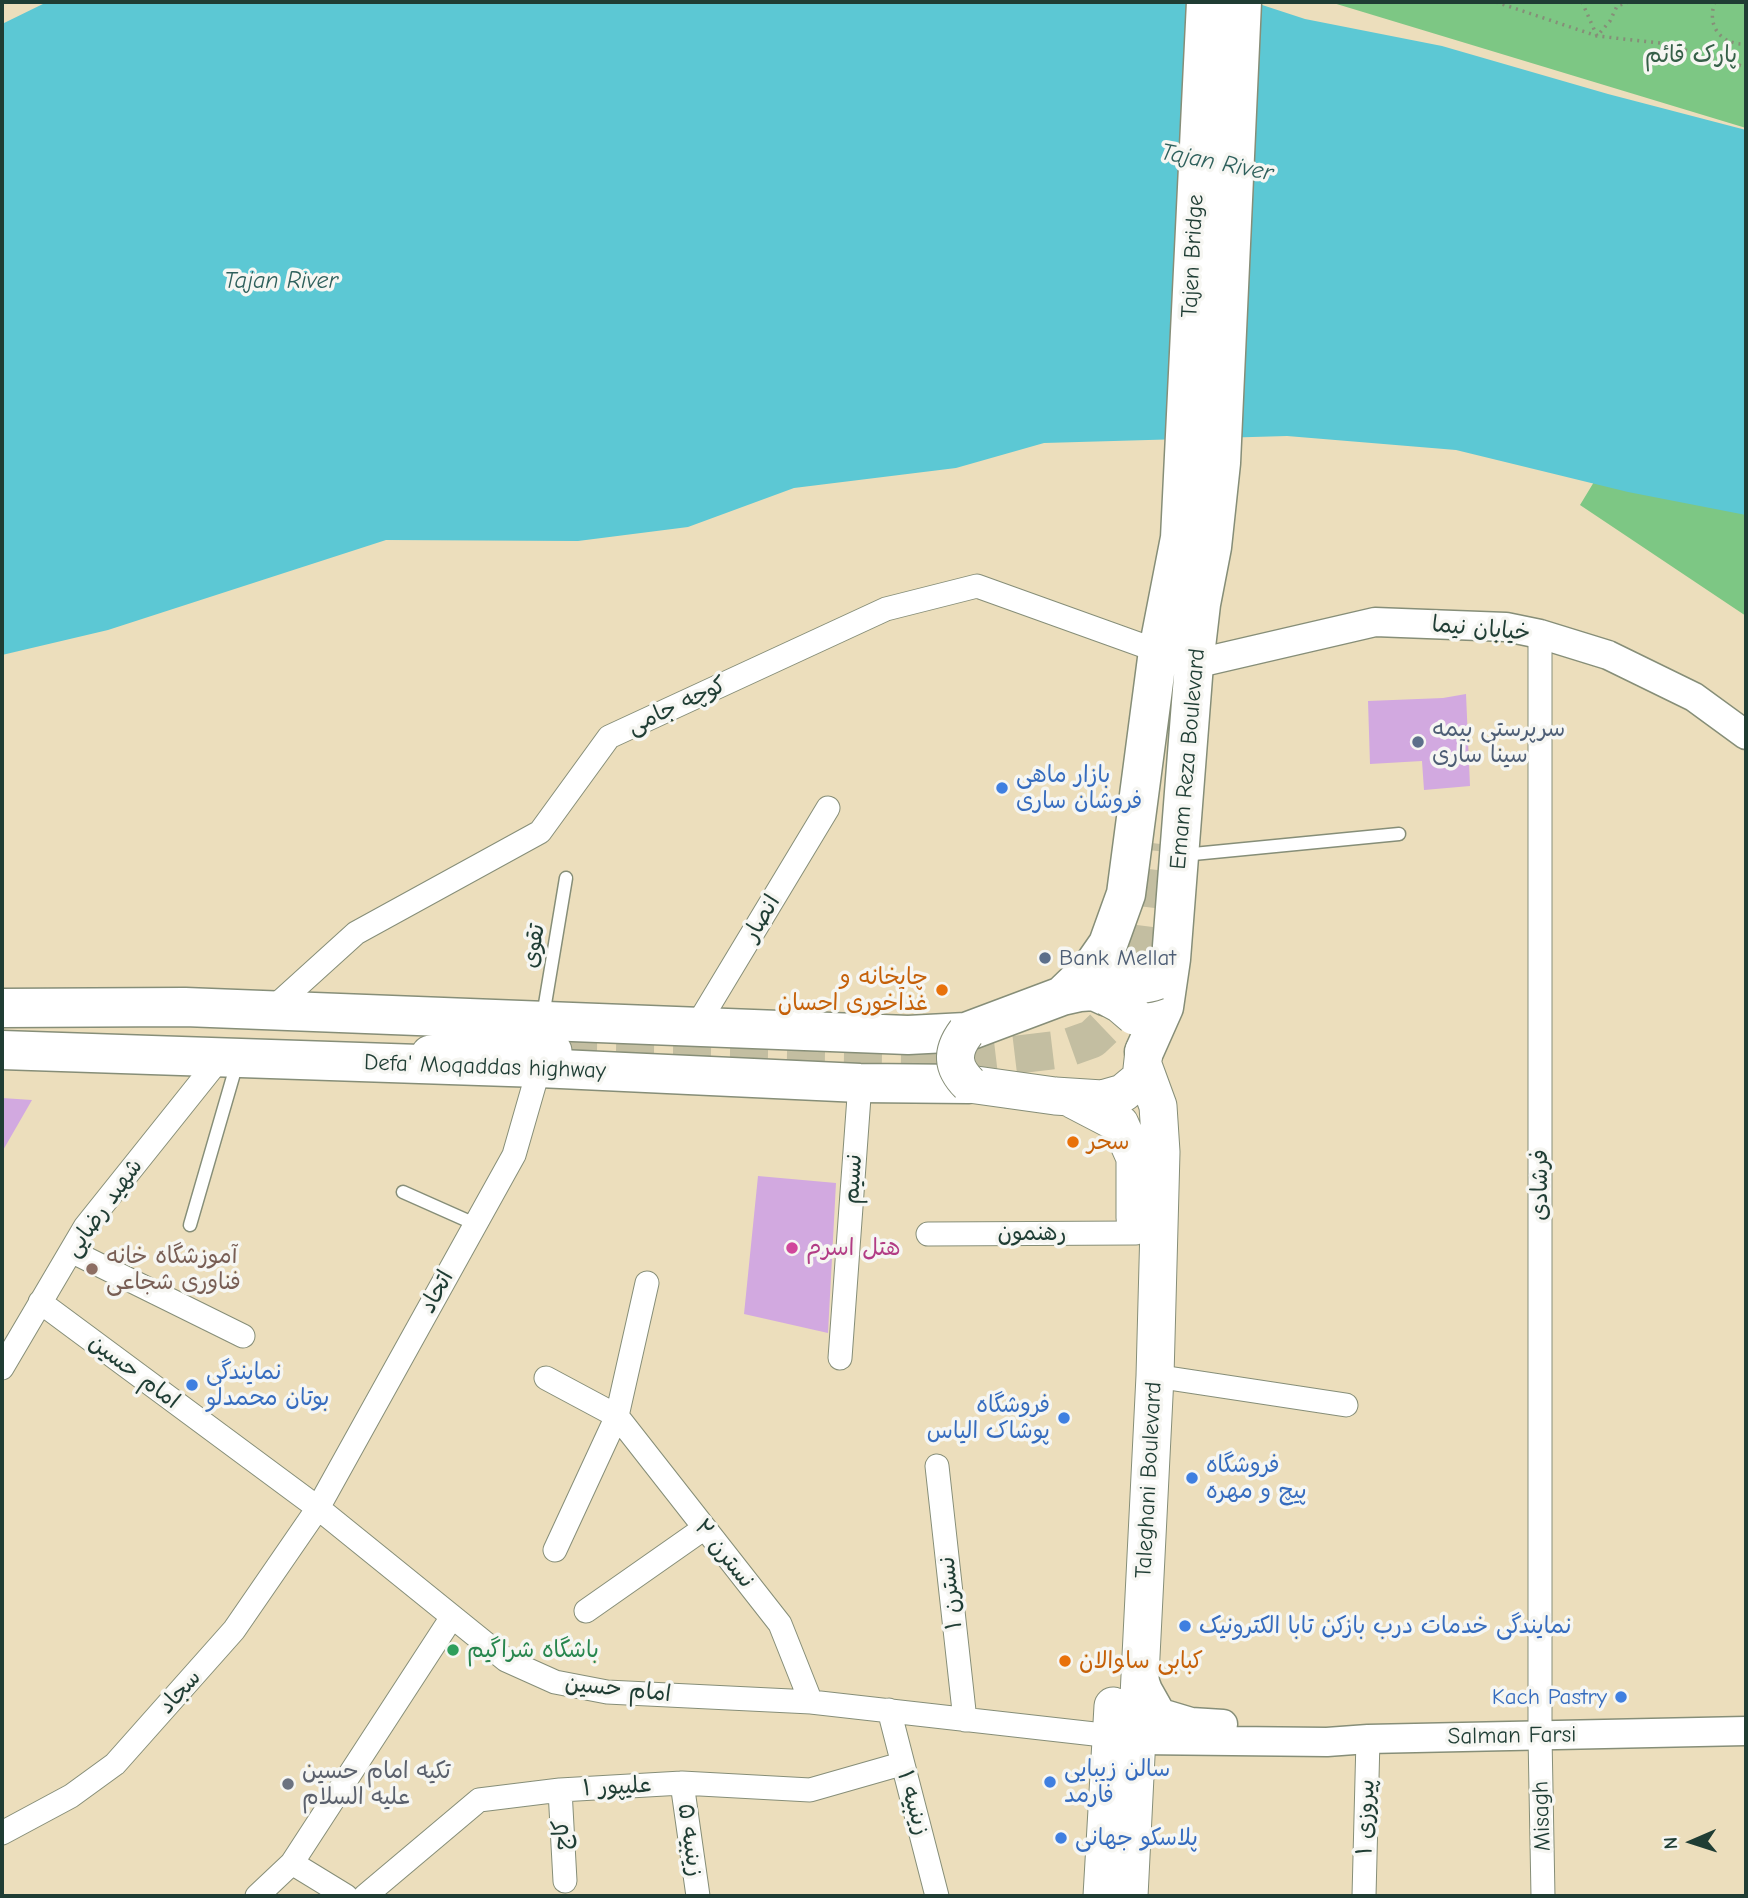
<!DOCTYPE html>
<html>
<head>
<meta charset="utf-8">
<style>
  body { margin:0 }
  #map { position:relative; width:1748px; height:1898px; overflow:hidden; background:#ecdebc; font-family:"Comic Neue",sans-serif }
  canvas { display:block }
  .frame { position:absolute; inset:0; border:4px solid #1f3d34; pointer-events:none }
  .north { position:absolute; left:1657px; top:1807px; width:70px; height:70px; -webkit-text-stroke:5px #f6f6f2; paint-order:stroke; rotate:267deg; font-size:19px; font-weight:700; line-height:28px; text-align:center; color:#1f3d34 }
  .north::after { content:''; display:block; margin:auto; width:24px; height:32px; background:#1f3d34; clip-path:polygon(50% 0,100% 100%,50% 72%,0 100%) }
</style>
</head>
<body>
<div id="map">
<canvas width="1748" height="1898"></canvas>
<div class="frame"></div>
<div class="north">N</div>
</div>
<script>
const context = document.querySelector('canvas').getContext('2d');
context.lineJoin = 'round';
function fill(path, color) { context.fillStyle = color; context.fill(path, 'evenodd'); }
function strokePath(path, color, width, dash) { context.strokeStyle = color; context.lineWidth = width; context.lineCap = dash ? 'butt' : 'round'; context.setLineDash(dash || []); context.stroke(path); }
function label(font, color, halo, rows, align = 'center') {
  context.font = font + ' "Comic Neue","Playpen Sans Arabic",sans-serif'; context.lineWidth = 7; context.setLineDash([]); context.textBaseline = 'middle'; context.strokeStyle = halo; context.fillStyle = color; for (const [text, x, y, turn = 0] of rows) {
    context.save(); context.translate(x, y); context.rotate((+turn || 0) * Math.PI / 180); context.textAlign = isNaN(turn) ? turn : align; if (halo) context.strokeText(text, 0, 0); context.fillText(text, 0, 0); context.restore();
  }
}
fill(new Path2D(`
  M1330,2H1746V128Z
  M1620,439L1746,491V616L1580,505Z`), '#7dc784');
fill(new Path2D(`
  M47,2H1253L1305,19L1442,46L1608,94L1746,130V515L1628,492L1456,450L1287,436L1044,443L956,468L794,488L688,527L578,541L386,540L108,630L2,655V24Z`), '#5cc8d4');
fill(new Path2D(`
  M1466,694L1470,786L1424,790L1422,761L1370,764L1368,701L1443,698Z
  M2,1098L32,1100L2,1152Z
  M758,1176L836,1183L828,1333L744,1314Z`), '#d2a9e0');
strokePath(new Path2D(`
  M559,1051L989,1058L1064,1049L1092,1039L1114,1018L1134,990L1152,843`), '#c3bea1', 38, [38, 19]);
const service = new Path2D(`
  M1183,855L1399,834
  M543,1016L566,878
  M403,1192L475,1224
  M190,1225L237,1063`);
const minor = new Path2D(`
  M1540,634V1736L1543,1896
  M271,1010L356,933L540,832L609,737L886,609L977,586L1158,651
  M696,1027L828,808
  M928,1234L1136,1233
  M71,1251L243,1336
  M40,1302L318,1508L506,1660L555,1682L607,1692L811,1702L1112,1736
  M840,1358L860,1083
  M2,1368L85,1227L220,1058
  M1155,1376L1346,1405
  M546,1378L617,1416L780,1624L811,1702
  M937,1466L965,1720
  M555,1550L617,1416L647,1283
  M586,1611L703,1529
  M889,1710L937,1896
  M682,1783L698,1896
  M560,1790L565,1881
  M2,1833L71,1796L115,1764L234,1630L318,1508L514,1155L539,1068
  M292,1863L346,1896
  M257,1896L292,1863L452,1617
  M365,1896L479,1800L560,1790L682,1783L810,1790L901,1764
  M1364,1896L1368,1739`);
const tertiary = new Path2D(`
  M1194,664L1375,622L1506,627L1540,634L1608,655L1694,697L1746,735
  M1141,1671L1148,1690L1161,1713L1191,1722L1223,1724
  M1137,1740L1327,1742L1368,1739L1746,1731`);
const primary = new Path2D(`
  M430,1054L484,1046L553,1051
  M969,1084L1055,1096L1102,1099L1123,1093L1141,1078L1144,1051
  M1070,1098L1120,1124L1135,1158V1218
  M1102,1896L1113,1706
  M1129,1896L1155,1376L1161,1152L1158,1106L1143,1065`);
const trunk = new Path2D(`
  M1062,996L1092,967L1108,944L1126,894L1158,651L1180,538L1206,2
  M2,1008L185,1007L908,1035L966,1032L1062,996L1080,992L1094,991L1107,997
  M2,1050L539,1068L860,1083L969,1084
  M1144,1052L1164,1007L1171,959L1194,664L1201,604L1212,547L1221,463L1242,2`);
strokePath(service, '#868e78', 15);
strokePath(minor, '#868e78', 25);
strokePath(tertiary, '#868e78', 31);
strokePath(primary, '#868e78', 39);
strokePath(trunk, '#868e78', 41);
strokePath(new Path2D(`
  M1496,2L1597,36L1660,43L1746,67
  M1582,2L1597,36L1610,21L1617,6L1629,2
  M1715,2C1706,26 1721,45 1746,44`), '#868e78', 3.5, [2, 5]);
strokePath(service, '#fff', 12);
strokePath(minor, '#fff', 23);
strokePath(tertiary, '#fff', 28);
strokePath(primary, '#fff', 37);
strokePath(trunk, '#fff', 38);
const primaryBridge = new Path2D(`
  M1114,969C1127,984 1138,988 1157,981
  M1107,997L1120,1004L1134,1016
  M966,1032C951,1052 952,1067 969,1084`);
strokePath(primaryBridge, '#868e78', 39, []);
strokePath(primaryBridge, '#fff', 37);
for (const [x, y, r, color] of [
  [1418,742,7,"#5c6f8a"],
  [1002,788,7,"#3f7fe0"],
  [1045,958,7,"#5c6f8a"],
  [942,990,7,"#e8710a"],
  [1073,1142,7,"#e8710a"],
  [792,1248,7,"#d1479c"],
  [92,1269,7,"#8d6e63"],
  [192,1385,7,"#3f7fe0"],
  [1064,1418,7,"#3f7fe0"],
  [1192,1478,7,"#3f7fe0"],
  [1185,1626,7,"#3f7fe0"],
  [453,1650,7,"#2e9e5b"],
  [1065,1661,7,"#e8710a"],
  [1621,1697,7,"#3f7fe0"],
  [1050,1782,7,"#3f7fe0"],
  [288,1784,7,"#6b7280"],
  [1061,1838,7,"#3f7fe0"]
]) { const dot = new Path2D(); dot.arc(x, y, r, 0, 2 * Math.PI); context.fillStyle = color; context.fill(dot); strokePath(dot, '#f6f6f2', 2.5); }
label('23px', '#366048', '#f6f6f2', [
  ["پارک قائم",1691,55]
]);
label('23px', '#1f3d34', '#f6f6f2', [
  ["Tajen Bridge",1193,256,-87],
  ["خیابان نیما",1481,629,5],
  ["کوچه جامی",677,706,-25],
  ["Emam Reza Boulevard",1188,759,-85],
  ["انصار",762,918,-59],
  ["تقوی",534,946,-80],
  ["Defa' Moqaddas highway",485,1067,2],
  ["نسیم",853,1179,-86],
  ["فرشادی",1540,1185,-90],
  ["شهید رضایی",104,1208,-54],
  ["رهنمون",1032,1233],
  ["اتحاد",437,1292,-61],
  ["امام حسین",134,1372,37],
  ["Taleghani Boulevard",1149,1480,-87],
  ["نسترن ۲",724,1554,51],
  ["نسترن ۱",951,1593,-96],
  ["امام حسین",618,1689,6],
  ["سجاد",180,1692,-48],
  ["Salman Farsi",1512,1736,-1],
  ["علیپور ۱",617,1787,-3],
  ["زینبیه ۱",913,1803,74],
  ["Misagh",1542,1816,-92],
  ["پیروزی ١",1366,1817,-88],
  ["کاج",562,1835,-93],
  ["زینبیه ۵",690,1840,82]
]);
label('23px', '#4e5e75', '#f6f6f2', [
  ["سرپرستی بیمه",1432,729],
  ["سینا ساری",1432,755],
  ["Bank Mellat",1059,958]
], 'left');
label('23px', '#366cbe', '#f6f6f2', [
  ["بازار ماهی",1016,775],
  ["فروشان ساری",1016,801],
  ["نمایندگی",206,1372],
  ["بوتان محمدلو",206,1398],
  ["فروشگاه",1050,1405,"right"],
  ["پوشاک الیاس",1050,1431,"right"],
  ["فروشگاه",1206,1465],
  ["پیچ و مهره",1206,1491],
  ["نمایندگی خدمات درب بازکن تابا الکترونیک",1199,1626],
  ["Kach Pastry",1607,1697,"right"],
  ["سالن زیبایی",1064,1769],
  ["فارمد",1064,1795],
  ["پلاسکو جهانی",1075,1838]
], 'left');
label('23px', '#c56008', '#f6f6f2', [
  ["چایخانه و",928,977,"right"],
  ["غذاخوری احسان",928,1003,"right"],
  ["سحر",1087,1142],
  ["کبابی ساوالان",1079,1661]
], 'left');
label('23px', '#b23c85', '#f6f6f2', [
  ["هتل اسرم",806,1248]
], 'left');
label('23px', '#785e54', '#f6f6f2', [
  ["آموزشگاه خانه",106,1256],
  ["فناوری شجاعی",106,1282]
], 'left');
label('23px', '#27864d', '#f6f6f2', [
  ["باشگاه شراگیم",467,1650]
], 'left');
label('23px', '#5b616d', '#f6f6f2', [
  ["تکیه امام حسین",302,1771],
  ["علیه السلام",302,1797]
], 'left');
label('italic 24px', '#2e605c', '#f6f6f2', [
  ["Tajan River",1217,163,11],
  ["Tajan River",281,281]
]);
</script>
</body>
</html>
